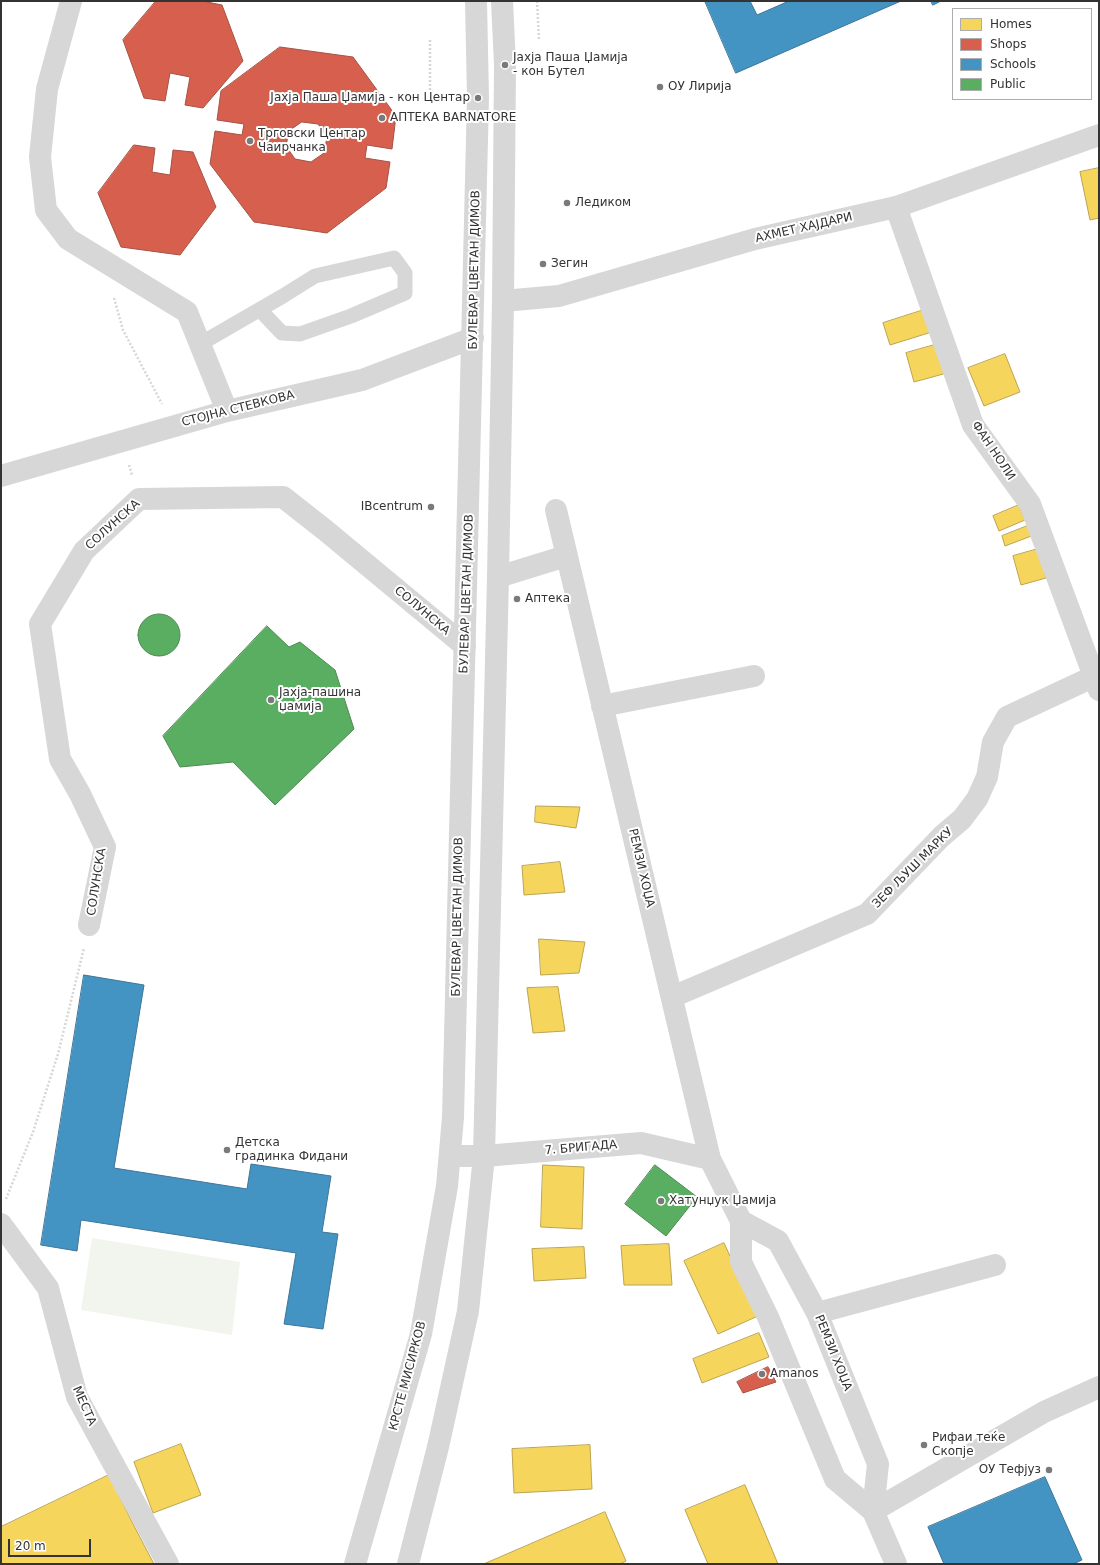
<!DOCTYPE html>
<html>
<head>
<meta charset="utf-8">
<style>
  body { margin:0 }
  #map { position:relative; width:1100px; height:1565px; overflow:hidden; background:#fff; font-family:"DejaVu Sans",sans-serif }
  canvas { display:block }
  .frame { position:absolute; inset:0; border:2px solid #333; pointer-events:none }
  .legend { position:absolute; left:952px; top:8px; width:140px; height:92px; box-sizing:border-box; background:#fff; border:1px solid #adadad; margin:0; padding:5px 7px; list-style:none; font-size:12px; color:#333 }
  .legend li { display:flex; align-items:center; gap:8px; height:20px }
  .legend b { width:20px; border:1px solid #adadad }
  .scale { position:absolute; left:8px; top:1539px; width:83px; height:18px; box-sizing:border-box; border:2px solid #333; border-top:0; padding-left:5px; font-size:12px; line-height:14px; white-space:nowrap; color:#333; -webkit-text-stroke:3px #fff; paint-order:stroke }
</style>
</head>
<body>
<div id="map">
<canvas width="1100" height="1565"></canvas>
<div class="frame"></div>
<ul class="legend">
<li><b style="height:11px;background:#f6d55c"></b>Homes</li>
<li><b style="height:11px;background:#d6604d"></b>Shops</li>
<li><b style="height:11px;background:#4393c3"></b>Schools</li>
<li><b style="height:11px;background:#5aae61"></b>Public</li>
</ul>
<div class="scale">20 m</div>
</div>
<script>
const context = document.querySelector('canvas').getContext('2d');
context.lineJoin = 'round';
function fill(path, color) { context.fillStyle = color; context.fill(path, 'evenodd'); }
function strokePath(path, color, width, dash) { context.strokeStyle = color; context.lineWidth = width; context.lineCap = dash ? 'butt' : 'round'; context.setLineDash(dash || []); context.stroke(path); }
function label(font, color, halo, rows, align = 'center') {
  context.font = font + ' "DejaVu Sans",sans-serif'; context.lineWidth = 4; context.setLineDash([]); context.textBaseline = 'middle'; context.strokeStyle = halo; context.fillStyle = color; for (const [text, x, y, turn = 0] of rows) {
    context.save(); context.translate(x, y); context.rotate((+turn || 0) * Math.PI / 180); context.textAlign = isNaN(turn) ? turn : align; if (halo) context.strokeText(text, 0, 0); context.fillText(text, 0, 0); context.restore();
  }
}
fill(new Path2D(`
  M92,1238L240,1262L232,1335L81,1310Z`), '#f1f5ed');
const homes = new Path2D(`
  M1099,168V218L1090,220L1080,172Z
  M927,309L935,331L890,345L883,323Z
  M938,344L947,373L914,382L906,353Z
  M1005,354L1020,392L984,406L968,368Z
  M1019,505L1025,520L999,531L993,516Z
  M1030,525L1034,535L1005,546L1002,536Z
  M1038,549L1046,578L1021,585L1013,556Z
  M536,806L580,807L576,828L535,822Z
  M560,862L565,892L524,895L522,866Z
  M539,939L585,942L579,973L541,975Z
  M558,987L565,1031L533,1033L527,988Z
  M543,1165L584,1167L582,1229L541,1227Z
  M724,1243L758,1316L718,1334L684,1261Z
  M669,1244L672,1285H624L621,1246Z
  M584,1247L586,1278L534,1281L532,1249Z
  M759,1333L769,1357L702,1383L693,1359Z
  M181,1444L201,1495L153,1513L134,1462Z
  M590,1445L592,1489L514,1493L512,1449Z
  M109,1475L133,1524L154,1564H1V1527Z
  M745,1485L778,1564H708L685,1510Z
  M605,1512L626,1561L620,1564H484Z`);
fill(homes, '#f6d55c');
strokePath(homes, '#bca450', 1);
const shops = new Path2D(`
  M156,1H202L222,5L243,61L203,108L185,105L190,77L170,73L165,101L144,98L123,40Z
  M280,47L353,57L396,116L392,149L367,145L365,158L390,162L386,188L327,233L254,222L210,164L215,131L242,135L244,124L217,120L221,91ZM302,122L318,124L327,137L324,153L311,162L295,159L286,146L289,131Z
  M134,145L155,148L152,172L170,175L173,150L193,152L216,207L180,255L121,247L98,193Z
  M768,1367L776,1382L743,1393L737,1382Z`);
fill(shops, '#d6604d');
strokePath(shops, '#a55245', 1);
const schools = new Path2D(`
  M705,1H750L757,15L789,1H901L736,73Z
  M931,1H941L933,5Z
  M84,975L144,985L114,1168L247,1189L251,1164L331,1176L322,1232L338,1234L323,1329L284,1324L296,1253L81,1220L77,1251L41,1245Z
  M1045,1477L1082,1560L1073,1564H944L928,1527Z`);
fill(schools, '#4393c3');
strokePath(schools, '#3e7698', 1);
const public = new Path2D(`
  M138 635a21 21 0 1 1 42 0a21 21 0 1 1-42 0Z
  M267,626L289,647L300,642L335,670L354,729L275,805L233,762L180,767L163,736Z
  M655,1165L697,1197L666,1236L625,1204Z`);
fill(public, '#5aae61');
strokePath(public, '#4e8953', 1);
strokePath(new Path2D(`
  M537,1L539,40
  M430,40V101L453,99
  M114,298L123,330L162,404
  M129,465L132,475
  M6,1199L33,1132L58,1054L84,948`), '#d6d6d6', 2.5, [2, 2]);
strokePath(new Path2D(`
  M200,344L283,296L315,276L394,258L405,273V293L351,316L300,334L282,333L260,310`), '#d7d7d7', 15);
strokePath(new Path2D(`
  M498,577L566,556`), '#d7d7d7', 22);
strokePath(new Path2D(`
  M71,1L47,89L40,157L46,210L68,239L187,312L227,411
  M896,207L973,425L1030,504L1099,690
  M503,301L559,296L755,239L896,207L1099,135
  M1,476L227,411L362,380L473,338
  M556,510L710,1159L741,1221V1262L768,1317L835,1479L873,1511L896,1564
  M602,706L754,676
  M89,925L105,847L80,794L60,759L40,624L84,551L139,499L283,497L325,530L465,646
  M672,997L867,914L942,836L962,819L977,799L987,777L993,742L1007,717L1099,674
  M451,1156H484L641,1143L710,1159
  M741,1221L778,1241L817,1313L878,1464L873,1511
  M1,1224L48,1288L77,1397L168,1564
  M817,1313L995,1265
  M873,1511L1044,1412L1099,1387`), '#d7d7d7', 22);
strokePath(new Path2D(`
  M355,1564L421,1334L447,1186L453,1117L478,98L476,1
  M408,1564L438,1447L468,1311L484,1156L498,577L503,301L505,65L502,1`), '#d7d7d7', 22);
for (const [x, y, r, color] of [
  [505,65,4,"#7a7a7a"],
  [660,87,4,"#7a7a7a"],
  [478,98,4,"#7a7a7a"],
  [382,118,4,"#7a7a7a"],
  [250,141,4,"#7a7a7a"],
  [567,203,4,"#7a7a7a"],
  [543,264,4,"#7a7a7a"],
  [431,507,4,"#7a7a7a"],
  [517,599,4,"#7a7a7a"],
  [271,700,4,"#7a7a7a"],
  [227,1150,4,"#7a7a7a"],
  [661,1201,4,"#7a7a7a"],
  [762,1374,4,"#7a7a7a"],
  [924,1445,4,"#7a7a7a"],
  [1049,1470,4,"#7a7a7a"]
]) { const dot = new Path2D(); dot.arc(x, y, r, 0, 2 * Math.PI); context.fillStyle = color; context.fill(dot); strokePath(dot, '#fff', 1.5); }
label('12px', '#333', '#fff', [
  ["Јахја Паша Џамија",513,58],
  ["- кон Бутел",513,72],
  ["ОУ Лирија",668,87],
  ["Јахја Паша Џамија - кон Центар",470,98,"right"],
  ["АПТЕКА BARNATORE",390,118],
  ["Трговски Центар",258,134],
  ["Чаирчанка",258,148],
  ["Ледиком",575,203],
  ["Зегин",551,264],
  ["IBcentrum",423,507,"right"],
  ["Аптека",525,599],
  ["Јахја-пашина",279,693],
  ["џамија",279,707],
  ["Детска",235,1143],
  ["градинка Фидани",235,1157],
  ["Хатунџук Џамија",669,1201],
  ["Amanos",770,1374],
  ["Рифаи теќе",932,1438],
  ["Скопје",932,1452],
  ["ОУ Тефјуз",1041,1470,"right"]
], 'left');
label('12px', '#333', '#fff', [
  ["АХМЕТ ХАЈДАРИ",804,228,-13],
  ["БУЛЕВАР ЦВЕТАН ДИМОВ",475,270,-89],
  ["СТОЈНА СТЕВКОВА",238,409,-14],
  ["ФАН НОЛИ",993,451,56],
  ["СОЛУНСКА",113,525,-42],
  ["БУЛЕВАР ЦВЕТАН ДИМОВ",467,594,-88],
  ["СОЛУНСКА",422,611,40],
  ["РЕМЗИ ХОЏА",641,868,77],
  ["ЗЕФ ЉУШ МАРКУ",913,868,-45],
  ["СОЛУНСКА",97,882,-81],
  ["БУЛЕВАР ЦВЕТАН ДИМОВ",458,917,-89],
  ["7. БРИГАДА",581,1148,-5],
  ["РЕМЗИ ХОЏА",833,1353,68],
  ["КРСТЕ МИСИРКОВ",408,1376,-75],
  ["МЕСТА",84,1406,66]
]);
</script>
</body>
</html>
